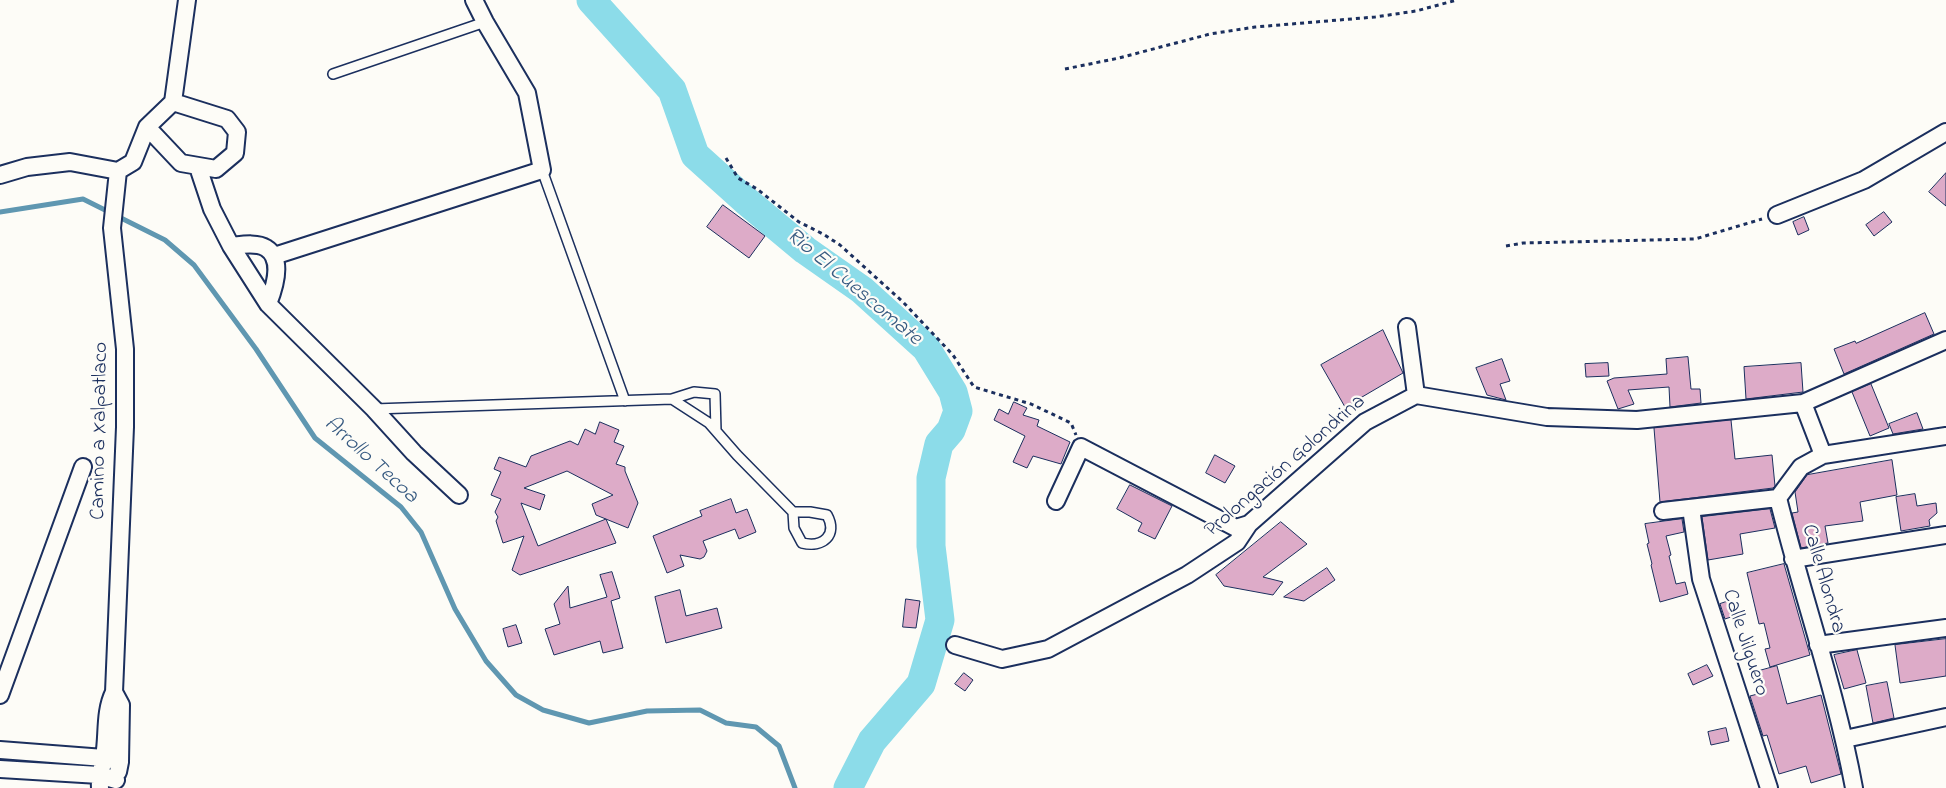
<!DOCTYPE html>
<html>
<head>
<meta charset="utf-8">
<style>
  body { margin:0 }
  canvas { display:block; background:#fdfcf7 }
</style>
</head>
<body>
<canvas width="1946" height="788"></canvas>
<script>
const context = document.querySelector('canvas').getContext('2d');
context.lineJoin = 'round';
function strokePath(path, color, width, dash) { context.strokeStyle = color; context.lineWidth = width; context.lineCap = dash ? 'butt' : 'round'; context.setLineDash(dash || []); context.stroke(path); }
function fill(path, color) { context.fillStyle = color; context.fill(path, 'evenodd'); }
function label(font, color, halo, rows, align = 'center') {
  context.font = font + ' "Indie Flower",sans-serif'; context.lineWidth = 4.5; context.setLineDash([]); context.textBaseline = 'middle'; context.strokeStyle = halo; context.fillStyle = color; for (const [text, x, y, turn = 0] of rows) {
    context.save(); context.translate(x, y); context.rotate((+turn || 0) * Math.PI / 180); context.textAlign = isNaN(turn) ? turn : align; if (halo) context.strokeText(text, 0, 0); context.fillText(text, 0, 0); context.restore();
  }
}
strokePath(new Path2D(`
  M0,212L83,199L165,240L194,265L256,349L315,438L401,507L421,532L455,609L486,661L516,695L543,710L589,723L647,711L700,710L726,723L756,727L779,746L795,788`), '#5f97b1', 5);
strokePath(new Path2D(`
  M591,0L672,90L695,155L745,200L805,250L862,290L926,348L953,392L958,411L951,430L939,444L931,478V546L940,620L921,684L872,741L848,788`), '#8cdce9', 29);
const building = new Path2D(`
  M1946,173V206L1929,192Z
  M723,205L765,236L749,258L707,227Z
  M1884,212L1892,222L1874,236L1866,225Z
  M1804,217L1809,230L1798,235L1793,222Z
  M1925,313L1934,334L1844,374L1834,349L1855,341L1856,343Z
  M1383,330L1403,373L1345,407L1321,365Z
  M1688,357L1691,389H1700L1701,403L1670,407L1669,387L1628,390L1634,404L1618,409L1607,381L1614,378L1667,374L1666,359Z
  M1502,359L1510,381L1500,384L1506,400L1487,395L1476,368Z
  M1608,363L1609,376L1586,377L1585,364Z
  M1801,363L1803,392L1746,399L1744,367Z
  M1871,384L1889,428L1870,436L1852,392Z
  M1014,402L1027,408L1023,415L1039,420L1037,426L1070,442L1061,464L1033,456L1027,468L1013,462L1025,436L994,420L999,409L1008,414Z
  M1917,413L1923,429L1893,434L1889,424Z
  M1731,420L1735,459L1772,455L1775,486L1773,488L1660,502L1654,428Z
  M600,422L619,430L614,442L624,446L616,464L625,467V471L638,503L628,528L596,515L592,504L613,495L567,471L524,488L545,495L540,510L521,503L538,546L606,519L616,543L520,575L512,570L524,536L503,543L496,521L498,517L495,512L501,499L491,495L501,472L494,469L499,457L526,467L531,456L570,441L578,445L585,429L595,434Z
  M1215,455L1235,466L1225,483L1206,473Z
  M1892,460L1897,495L1860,502L1863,521L1825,526L1828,543L1801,548L1792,513L1798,512L1795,492L1807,475Z
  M1130,485L1172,506L1155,539L1138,531L1142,523L1117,509Z
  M1915,494L1917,506L1936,503L1937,513L1929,520L1930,526L1901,531L1896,497Z
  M731,499L736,513L747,509L756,532L739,539L735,529L703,541L707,551L704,557L700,559L680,555L684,566L667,573L653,536L702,516L700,511Z
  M1770,509L1775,528L1740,534L1743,554L1708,560L1702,517Z
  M1682,519L1684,532L1666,536L1671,555L1669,556L1676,584L1685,582L1688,594L1660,602L1651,565L1652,564L1647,544L1649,543L1645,524Z
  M1281,522L1307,544L1263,577L1283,582L1273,595L1224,586L1216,575Z
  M1784,564L1810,655L1770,667L1765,649L1770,648L1764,623L1759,624L1747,573Z
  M1327,568L1335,580L1304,601L1284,597Z
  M612,572L620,598L611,601L623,648L603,653L600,641L554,655L545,629L560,624L554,604L568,586L570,608L607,597L600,575Z
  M680,590L686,616L717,608L722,628L666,643L655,597Z
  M906,599L920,601L916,628L903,627Z
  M1729,601L1734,616L1725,619L1720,604Z
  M516,625L522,643L508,647L503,629Z
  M1946,639V676L1900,683L1895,645Z
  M1857,650L1866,683L1844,689L1834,655Z
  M1707,665L1713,676L1693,685L1688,674Z
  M1777,666L1787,704L1821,695L1841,774L1811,783L1806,766L1779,774L1767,735L1763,736L1750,696L1765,692L1759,671Z
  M964,673L973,680L965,691L955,684Z
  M1887,682L1894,718L1873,723L1866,686Z
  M1726,728L1729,741L1711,745L1708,732Z`);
fill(building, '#ddabc8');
strokePath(building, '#1b2f5e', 1);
const service = new Path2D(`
  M333,74L485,22
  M542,170L625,401
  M672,399L709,423L716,431
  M374,409L672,399L694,392L715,394L716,431L737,455L793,512L794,528L802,543C823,548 838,535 827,515L810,512H793`);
const minor = new Path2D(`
  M147,127L181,163L216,169L235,153L237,132L227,119L173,102
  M198,167L212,209L231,246L268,304L374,409L414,453L459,495
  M118,171L133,162L147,127L173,102L187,0
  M0,175L27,167L70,162L118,171
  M1777,215L1864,180L1946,132
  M231,246C241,245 257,242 266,248C284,259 274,289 268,304
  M274,256L542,170L527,93L485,22L474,0
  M1407,327L1416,395
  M1803,403L1823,455
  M1778,498C1802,595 1836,690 1854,788
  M1778,498L1801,467L1823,455L1946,436
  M1056,501L1081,447L1236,528L1249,524
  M1691,508L1701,579L1769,788
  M1663,511L1778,498
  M1793,559L1946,535
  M955,645L1002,659L1048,649L1187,575L1237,542L1249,524L1365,422L1416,395L1547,417L1637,420L1803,403L1946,340
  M1818,645L1946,628
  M114,692L121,705L120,762L118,772
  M0,695L83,467
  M1845,739L1946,717
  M0,750L104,758L120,762
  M0,769L99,775L116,780
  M100,788C99,774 102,770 104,757C108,735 104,712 114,692L125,427V349L112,228L118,171`);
strokePath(service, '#1b2f5e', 12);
strokePath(minor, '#1b2f5e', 20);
strokePath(new Path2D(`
  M1065,69L1119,58L1210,34L1255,27L1375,17L1416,11L1457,0
  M726,158L738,178L757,189L799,222L823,234L840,245L903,302L953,355L974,387L1031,404L1071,423L1076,435
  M1506,246L1523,243L1695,239L1762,219`), '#1b2f5e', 3, [4, 4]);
strokePath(service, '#fdfcf7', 9);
strokePath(minor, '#fdfcf7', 16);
label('21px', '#1b2f5e', '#fdfcf7', [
  ["Camino a Xalpatlaco",101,431,-89],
  ["Prolongación Golondrina",1286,467,-41],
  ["Calle Alondra",1822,579,74],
  ["Calle Jilguero",1744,643,72]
]);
label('italic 22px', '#375a81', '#fdfcf7', [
  ["Rio El Cuescomate",853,288,40],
  ["Arrollo Tecoa",370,461,42]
]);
</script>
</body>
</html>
